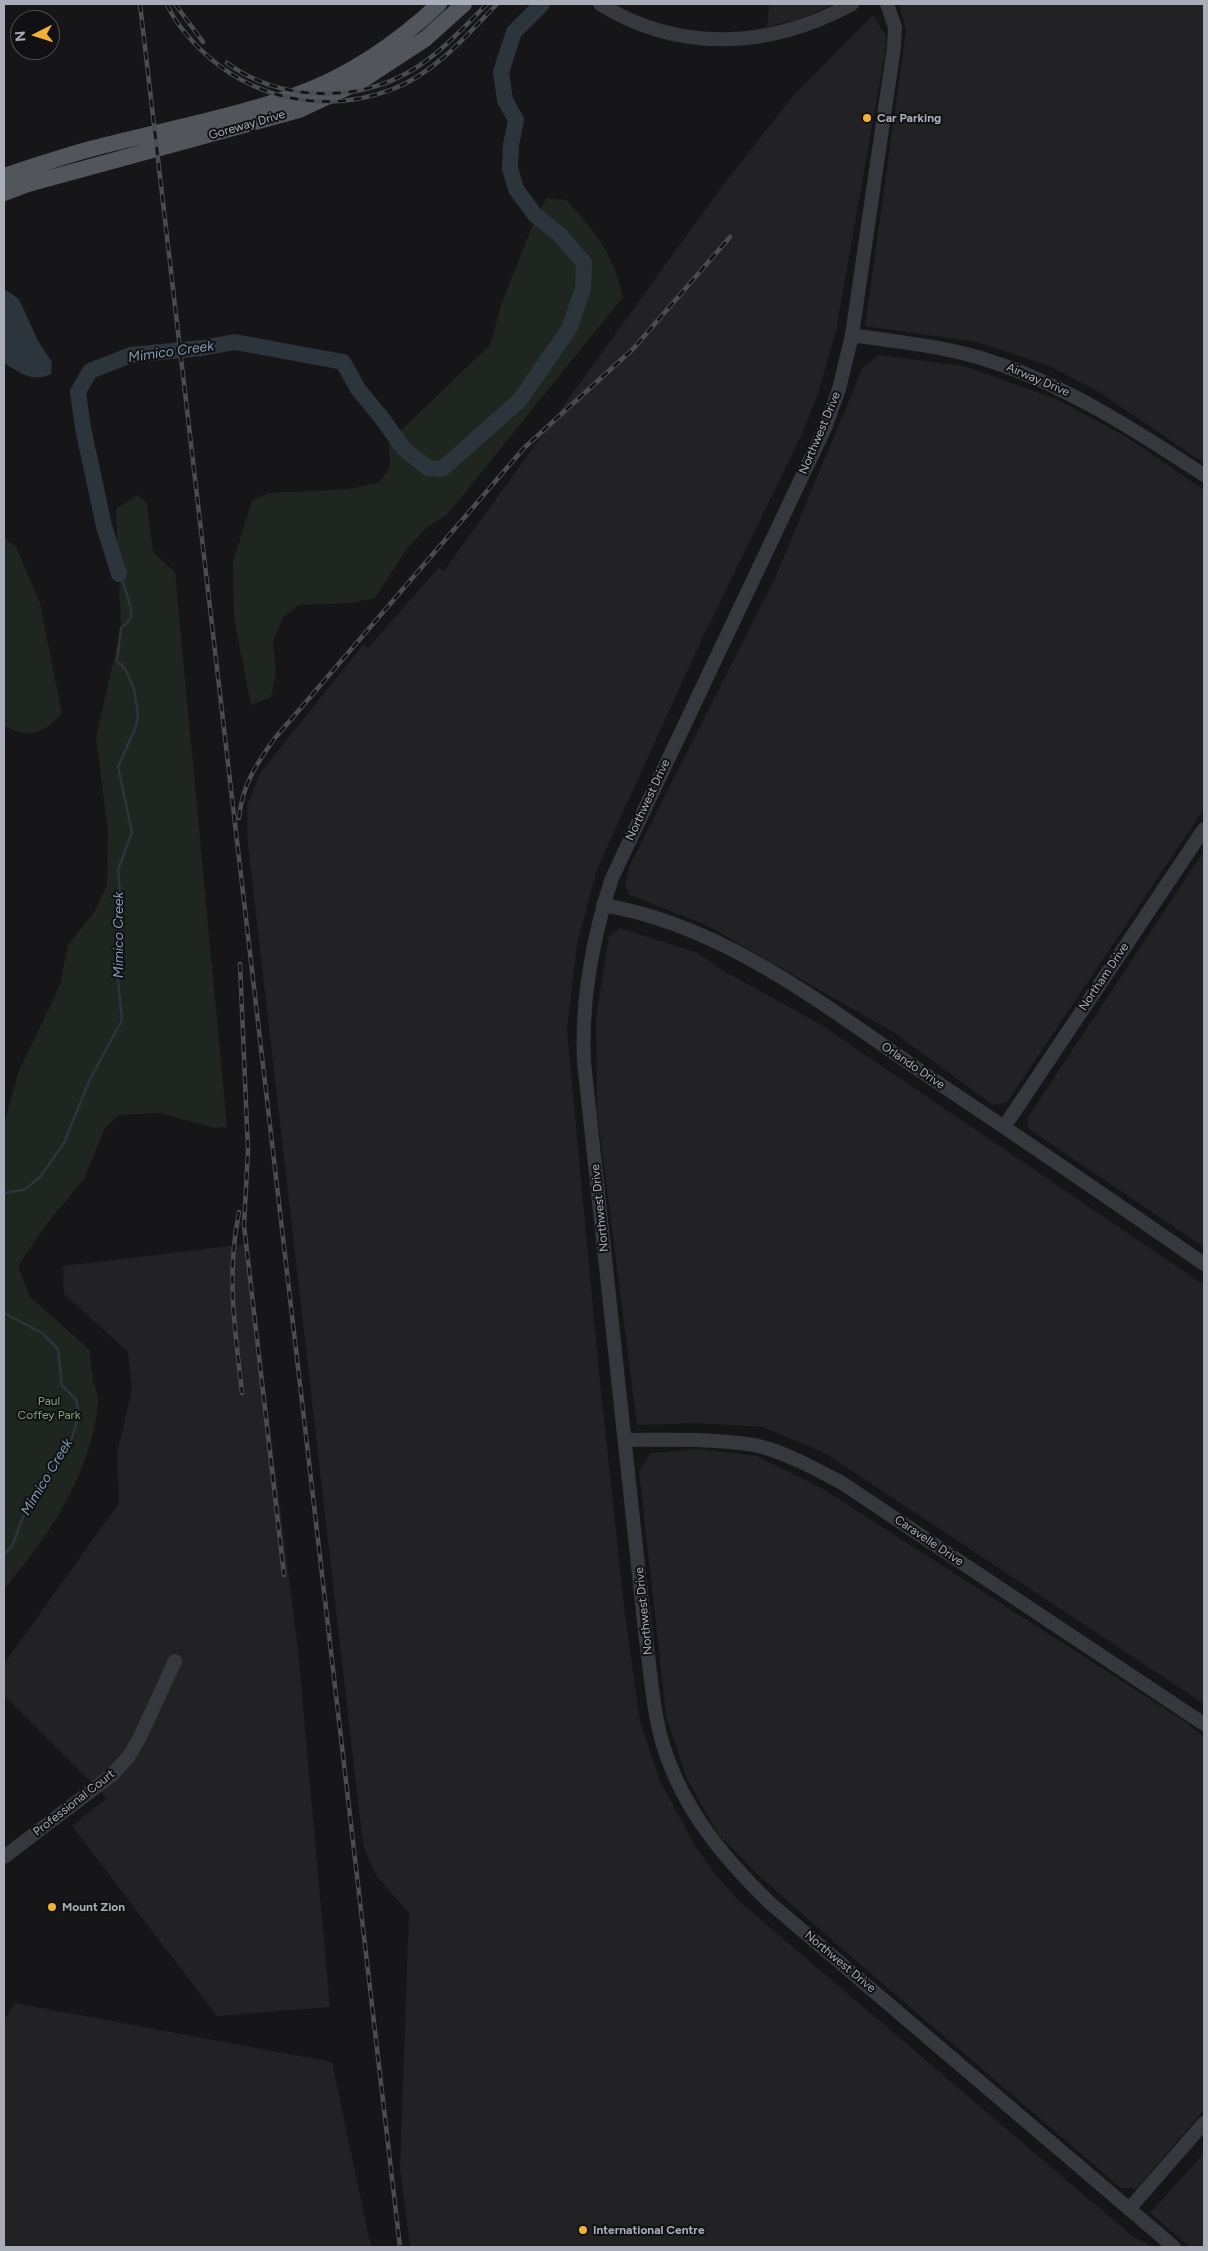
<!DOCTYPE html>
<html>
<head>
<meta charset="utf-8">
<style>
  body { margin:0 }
  #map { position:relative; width:1208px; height:2251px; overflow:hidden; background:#161618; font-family:Figtree,sans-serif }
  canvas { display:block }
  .frame { position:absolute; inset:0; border:5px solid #a8adb8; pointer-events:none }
  .north { position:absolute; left:10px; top:10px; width:50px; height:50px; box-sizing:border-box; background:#111113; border:1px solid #4d4f55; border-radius:50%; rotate:265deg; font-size:14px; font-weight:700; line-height:20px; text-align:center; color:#a8adb8 }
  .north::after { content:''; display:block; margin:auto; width:18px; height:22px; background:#f2b134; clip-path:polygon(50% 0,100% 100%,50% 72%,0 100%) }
</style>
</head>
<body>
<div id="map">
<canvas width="1208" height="2251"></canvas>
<div class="frame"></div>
<div class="north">N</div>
</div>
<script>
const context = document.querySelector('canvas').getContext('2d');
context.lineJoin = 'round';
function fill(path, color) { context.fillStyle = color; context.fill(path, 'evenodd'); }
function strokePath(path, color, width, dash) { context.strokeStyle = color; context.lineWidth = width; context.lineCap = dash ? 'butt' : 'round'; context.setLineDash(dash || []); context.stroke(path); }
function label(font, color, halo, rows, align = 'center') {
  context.font = font + ' Figtree,sans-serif'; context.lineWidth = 4; context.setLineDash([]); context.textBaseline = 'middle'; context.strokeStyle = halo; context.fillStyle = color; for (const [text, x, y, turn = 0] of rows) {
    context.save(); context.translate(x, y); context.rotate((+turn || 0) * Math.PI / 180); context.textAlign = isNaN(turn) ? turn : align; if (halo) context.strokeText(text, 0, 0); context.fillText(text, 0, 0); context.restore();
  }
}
fill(new Path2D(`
  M769,4H834L802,18L767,27Z
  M899,4H1204V463L1099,392L1047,365L977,342L865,326L906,31Z
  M873,15L886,36L885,52L836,331L817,396L802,434L702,639L597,869L577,945L567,1029L599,1372L625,1615L640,1721L660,1781L695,1846L715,1874L740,1902L1131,2235L1152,2247H410L400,2168L409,1913L376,1876L363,1845L248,845L247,806L260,773L363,645L368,648L439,567L444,571L723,185L793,96Z
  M879,355L964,366L1056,399L1125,436L1204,490V809L1007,1102L993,1105L893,1032L708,926L630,895L625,885L630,865L775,578L863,367Z
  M1204,851V1247L1029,1129L1027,1119Z
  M620,928L698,953L720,969L820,1024L1204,1285V1704L825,1453L763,1427L696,1423L637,1425L597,1111L596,1018L609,936Z
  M247,1244L298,1650L330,2007L217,2016L72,1826L107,1798L4,1695V1664L119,1503L117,1453L132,1390L128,1352L64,1294L63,1266Z
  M700,1449L757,1456L820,1487L1184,1721L1204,1737V2110L1137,2188H1121L833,1941L757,1874L718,1834L686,1777L666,1715L639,1471L651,1453Z
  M15,2003L332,2062L371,2247H4V2020Z
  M1204,2153V2247H1190L1150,2213Z`), '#222225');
fill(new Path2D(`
  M546,198L566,200C595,231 614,255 623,297L447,515L427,527L406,550L375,598L352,603L299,605L283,617L273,641L276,672L271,697L251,705L234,617L233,562L252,501L268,493L349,489L378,483L390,467L389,442L490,345L501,305L531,229Z
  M137,495L147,503L153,552L175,572L227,1127L215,1128L160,1113L119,1115L105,1128L84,1179L46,1225L18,1266L30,1297L90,1350C91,1360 91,1371 93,1381C95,1388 99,1396 98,1403C92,1472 48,1538 4,1589V1124L18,1073L60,985L68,945L95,911L107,885L108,832L96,737L121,629L116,509Z
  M4,537L16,547L40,603L62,714C42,733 30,740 4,726Z`), '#1e261f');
fill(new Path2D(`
  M4,289L19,299L38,341L52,362L51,374C33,383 20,373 4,363Z`), '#2c353c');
strokePath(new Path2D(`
  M4,1193L24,1190L40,1177L64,1143L90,1079L122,1020L117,971V948L122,915L118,870L132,832L118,767L135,729L138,715L134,689L125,669L117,661L121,628C125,625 131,621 131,615C132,607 123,581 119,574
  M4,1313L42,1333L58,1349L62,1386L76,1399L79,1414L71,1442L49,1472L42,1489L23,1517L12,1546L4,1554`), '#2c353c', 2.5);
strokePath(new Path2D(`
  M119,574L104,526L83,428L78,392L90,371L131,355L202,348L235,342L343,362L358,389L381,417L404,449L428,468L442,469L519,401L569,329L583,289L584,263L560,235L535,215L516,189L510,168L511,145L516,120L505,100L501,72L514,32L542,4`), '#2c353c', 16);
strokePath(new Path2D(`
  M600,4C681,54 770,48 852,4
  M887,4L895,27L894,47L852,335L839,389L825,428L612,878C593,937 581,1000 584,1062L646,1640C651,1675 653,1714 664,1748C685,1812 723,1857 770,1903L1174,2247
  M852,335C897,342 944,346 987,360C1066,385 1135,430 1204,475
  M603,905C723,925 822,1004 919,1070C1015,1134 1110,1199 1204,1264
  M1004,1127L1204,829
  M625,1440C668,1440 712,1438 754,1445C781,1450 818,1470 842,1483L1204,1724
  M4,1857L112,1775L129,1756L140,1737L175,1661
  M1129,2209L1204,2123`), '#37383d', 14);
strokePath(new Path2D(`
  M4,176C34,166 64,156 94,148C160,131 228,118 293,96C346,78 398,43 439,4
  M4,193L28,184L299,110L361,81L425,39L464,4`), '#53555c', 16);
const rail = new Path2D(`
  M140,4L400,2247
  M167,4C174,21 187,36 200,49C252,100 325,115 393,89C435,73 467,35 497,4
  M175,4L203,42
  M227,63C279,101 354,103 409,72C439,55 463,28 487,4
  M239,818C242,786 256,764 275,738L524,448L633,349L730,237
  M240,964L248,1150L244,1225L284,1575
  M239,1212C226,1278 235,1327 242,1393`);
strokePath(rail, '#4a4c52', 4.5);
strokePath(rail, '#111113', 2.5, [8]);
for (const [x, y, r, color] of [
  [867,118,5,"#f2b134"],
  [52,1907,5,"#f2b134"],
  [583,2230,5,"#f2b134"]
]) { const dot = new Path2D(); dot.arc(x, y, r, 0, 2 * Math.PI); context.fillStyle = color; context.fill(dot); strokePath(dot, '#111113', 2); }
label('bold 12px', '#a8adb8', '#111113', [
  ["Car Parking",877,118],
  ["Mount Zion",62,1907],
  ["International Centre",593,2230]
], 'left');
label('12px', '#a8adb8', '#111113', [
  ["Goreway Drive",247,125,-16],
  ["Airway Drive",1038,380,23],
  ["Northwest Drive",820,433,-67],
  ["Northwest Drive",648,800,-65],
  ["Northam Drive",1104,977,-56],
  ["Orlando Drive",913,1066,34],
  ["Northwest Drive",600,1208,-96],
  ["Caravelle Drive",929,1541,34],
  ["Northwest Drive",644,1611,-96],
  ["Professional Court",74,1803,-38],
  ["Northwest Drive",840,1962,40]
]);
label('12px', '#7fa381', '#111113', [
  ["Paul",49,1401],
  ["Coffey Park",49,1415]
]);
label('italic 14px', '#7f9bb3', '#111113', [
  ["Mimico Creek",171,352,-8],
  ["Mimico Creek",119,935,-90],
  ["Mimico Creek",47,1477,-59]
]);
</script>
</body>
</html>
